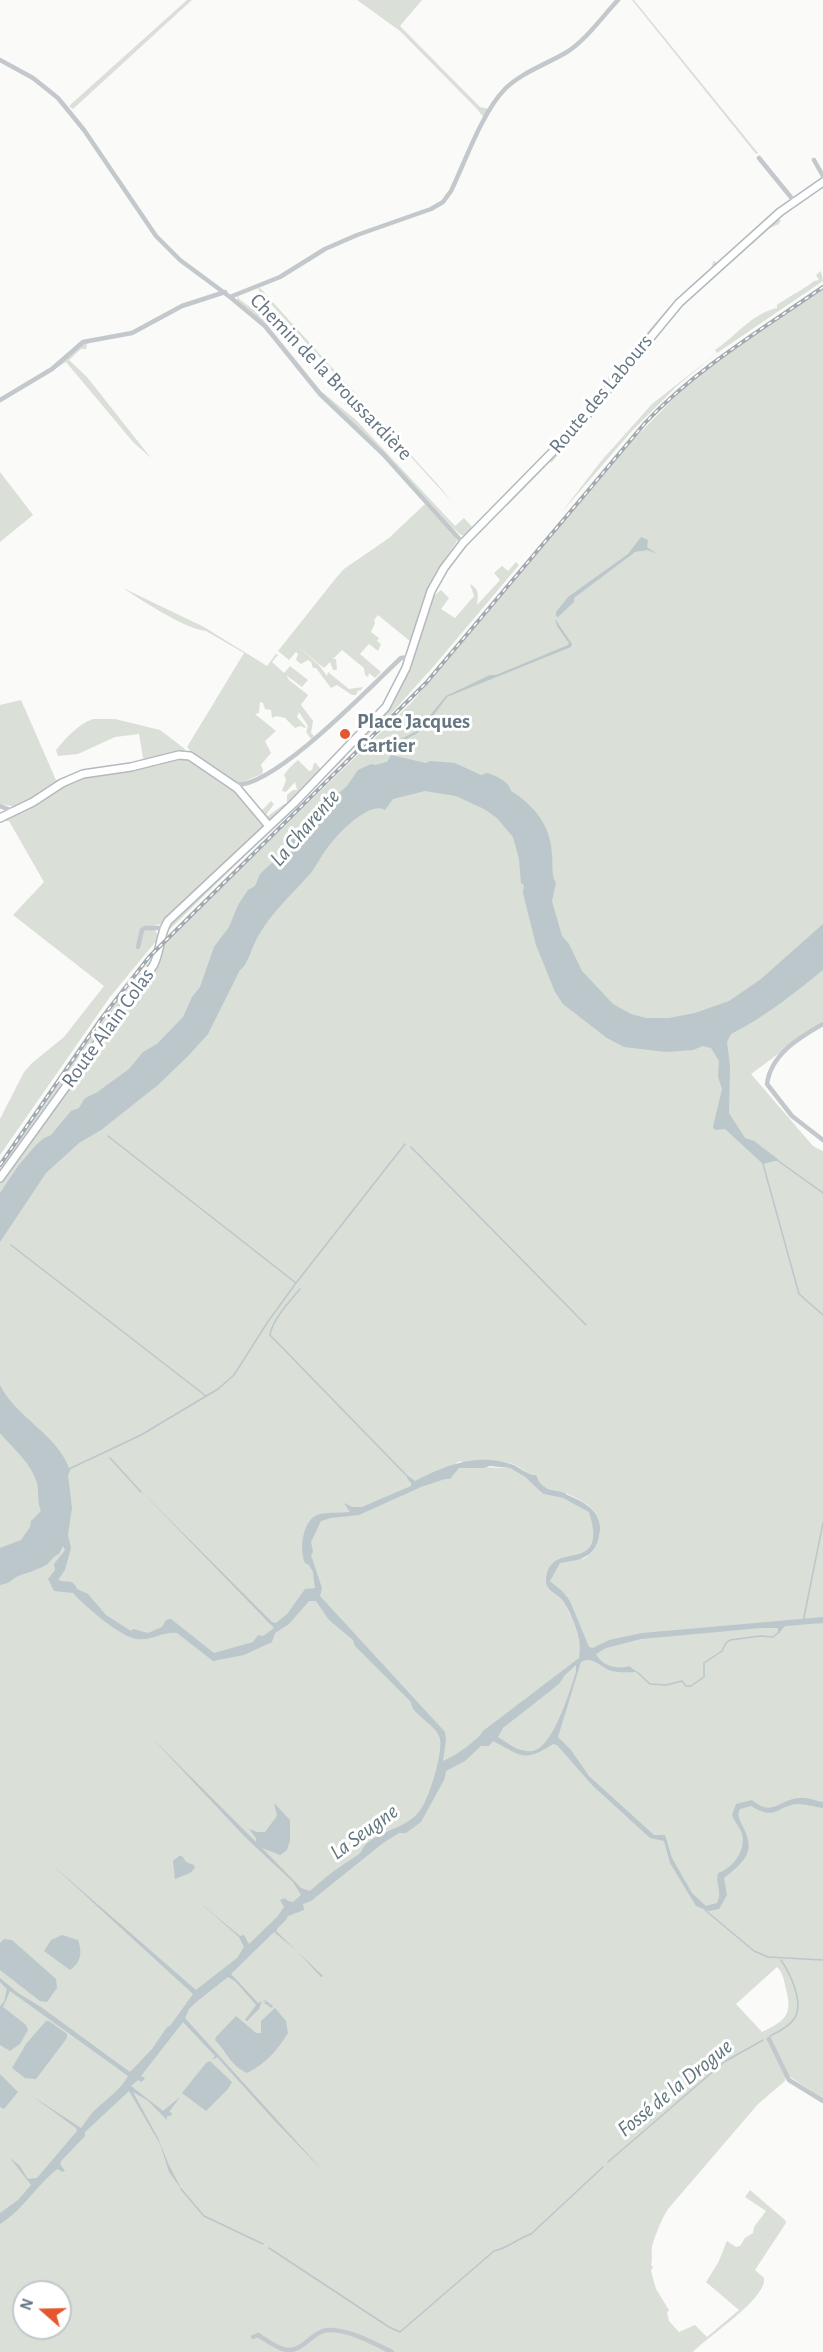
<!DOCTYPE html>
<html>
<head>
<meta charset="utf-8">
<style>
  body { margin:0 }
  #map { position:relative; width:823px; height:2352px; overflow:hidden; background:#fafaf8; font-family:"Alegreya Sans",sans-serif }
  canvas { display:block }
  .north { position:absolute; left:12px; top:2280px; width:60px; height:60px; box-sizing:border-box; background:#fff; border:2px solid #c1c8cd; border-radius:50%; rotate:290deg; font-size:16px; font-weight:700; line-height:24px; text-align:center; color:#657683 }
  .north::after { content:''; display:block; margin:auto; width:21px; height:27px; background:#e4572e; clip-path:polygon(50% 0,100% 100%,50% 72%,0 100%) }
</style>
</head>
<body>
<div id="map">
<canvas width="823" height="2352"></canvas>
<div class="north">N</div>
</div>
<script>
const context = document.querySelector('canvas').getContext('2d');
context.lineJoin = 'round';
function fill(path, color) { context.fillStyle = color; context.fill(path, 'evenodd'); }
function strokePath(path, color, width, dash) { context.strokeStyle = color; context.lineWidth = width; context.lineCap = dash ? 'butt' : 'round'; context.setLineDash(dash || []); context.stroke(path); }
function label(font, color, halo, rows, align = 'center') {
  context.font = font + ' "Alegreya Sans",sans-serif'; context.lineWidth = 6; context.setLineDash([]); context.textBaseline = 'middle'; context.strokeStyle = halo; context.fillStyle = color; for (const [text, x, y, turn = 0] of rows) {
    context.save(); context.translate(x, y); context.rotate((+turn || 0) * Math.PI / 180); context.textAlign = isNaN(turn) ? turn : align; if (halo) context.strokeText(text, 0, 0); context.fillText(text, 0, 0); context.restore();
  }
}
fill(new Path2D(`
  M187,0H192L73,109L69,106Z
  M357,0H422L400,26L480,107L489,109L484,118L477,109L400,31Z
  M632,0H634L758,153L756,154Z
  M776,219L781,220L779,224L770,228L672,315L596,412L551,463L550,462L507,506L505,504L578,430L677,308Z
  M713,261L716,262V265L673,305L611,383L606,389L604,388L609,382L607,379L670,306L712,267Z
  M821,271L823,281L717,353L677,386L631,432L561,513L602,460L652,404L717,353L715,350C735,337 751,314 777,308V305C785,299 809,286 814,281L819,280L816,275Z
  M260,288L439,486L452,502L261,293L258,289Z
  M823,289V1021L751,1074L813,1146L823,1151V2099L786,2074L785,2081L758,2104L668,2209C661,2220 656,2233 652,2246C651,2253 653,2258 651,2265L653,2267L651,2271L656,2289L669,2310L667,2313L669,2321L679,2332L695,2325L707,2337L739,2310L706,2282L718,2263L727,2241L736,2247L740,2246L745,2238L753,2233L754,2227L766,2211L745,2197L750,2190L785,2220L786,2223L755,2270L764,2278C767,2299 707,2337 693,2352H0V1571L31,1562L62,1538L0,1556V1181L129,1004L130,999L134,997L156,966L163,944L412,702L626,447L677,395L729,351ZM482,1460C494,1461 507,1461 517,1466C524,1470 526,1475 535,1475C537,1479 538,1484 542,1486C549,1490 557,1490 564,1493C583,1500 603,1510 600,1533C598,1545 593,1554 583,1559C566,1553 555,1566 548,1578L552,1589L563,1597L573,1618C568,1613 566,1604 561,1598C558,1595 553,1594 550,1591C546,1587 546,1583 547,1578C557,1537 610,1575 589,1511L563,1498L543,1494L525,1477L510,1468L472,1467L459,1468L448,1474L444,1470L460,1461L466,1465ZM777,1967C783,1973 784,1980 786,1989C793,2015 785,2021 762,2032L736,2004ZM24,2292H60V2328H24Z
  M239,295V299L258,313L321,391L356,420L455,526L464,518L474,529L467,536L461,535L453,528L379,447L329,402L269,327L237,300Z
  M92,341L87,344L86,349H81L69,360L87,377L151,458L133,442L66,362L0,403L50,371L79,345Z
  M0,472L33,515L0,542Z
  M425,504L455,536L457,541L437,572L419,616L411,642L378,615L374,620L375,623L371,632L379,638L377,641L381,644L378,651L369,644L360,654L381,672L375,678L369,673L368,677L365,675L364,668L342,650L333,659H336L337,670H333L330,662L324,668L298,647L319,665L327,676L328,672L349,689L363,687L360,691L358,690L356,695H352L337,685L331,688L316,668H313L311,662L308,660L301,664L296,660L298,654L296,652L289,660L278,651L336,578L344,569L389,538Z
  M516,562L519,565L434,666L389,716L347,753L393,700L402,684L431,598L441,590L449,598L441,609L455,618L474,596L470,584C480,589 478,596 477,605L500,580L494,573L502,566L508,571Z
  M123,588L204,627L267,666L276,654L278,655L272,662L284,673L290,666L308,680L302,687L286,675L289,680L308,695L301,705L313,721L311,733L314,736L311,739L306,732L308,726L299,712L297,717L306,727L304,728L301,726L295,728L285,718L276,716L272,718L271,710L265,709L263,703L260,702L259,713L255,714L276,731L265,741L271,753L259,767L261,765L263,770L262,774L238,784L193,754L187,747L244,653L206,631C185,629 141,600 123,588Z
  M21,700L56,780L82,770L102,768L16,807L0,804V705Z
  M93,719H115L160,730L185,749L184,752L144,763L139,734L115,737L78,754L58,756L56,750C67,737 77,725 93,719Z
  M344,756L346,757L165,934L168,925L271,822L267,821L259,813L271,801L274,804L266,815L268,816L284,804H287V795L293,790H297L295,782L286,792L282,791L286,780L284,775C288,769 293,764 298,760L309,771L312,770L314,763H316L322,771Z
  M186,757L232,787L265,824L261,830L161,924L153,926L157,934V940L110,997L0,1155V1119L24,1072L32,1063L64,1037L104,986L13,915L44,882L9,821H0L75,780L172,758Z
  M157,952L153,963L0,1173V1168L107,1014Z`), '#dadfd7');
fill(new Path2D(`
  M641,537L648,540L647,547L657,554L648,550L635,552L574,598V602L558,617L556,616V612L568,597L628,554Z
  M555,619L572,644L571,647L447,697L428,723L416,734L402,741L394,751L399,740L417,731L446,696L490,675H496L568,645L569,643L557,626Z
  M391,755L426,763L430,761L455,763L481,775L487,773C495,775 510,782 511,791C535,806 551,826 552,855C553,865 551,875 556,883L552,901L562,936L569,944L582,971L613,1004L631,1014L646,1018H669L695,1013L729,1001L761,979L823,924V970C793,994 765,1017 731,1034L727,1042L730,1066L729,1113L745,1138L754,1141L779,1160L763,1164L725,1129L715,1130L713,1127L722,1089L718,1077L719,1061L711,1048L703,1046L693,1050L666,1052L624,1047L607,1038L563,1004L555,992L536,945L523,893L524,885L521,883L519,859L513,837L497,818L484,809L456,796L425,791L393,799L385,810C370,800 337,834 328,847C321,855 317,866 310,874C293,893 273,911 260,933C251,947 249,964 240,970L208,1034L189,1055L158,1085L101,1130L79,1143L46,1173L0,1242V1193L18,1166L35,1146L44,1138L51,1135L71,1111L79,1108L85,1098L96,1093L129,1069L143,1052L157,1044L183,1017L192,997L200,987L214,947L229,927L238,905L248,890L255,886L260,874L274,861L301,827L347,786L358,770L371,764L375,765L387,762Z
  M0,1385C16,1418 59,1435 70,1471L68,1475L72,1508L68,1535L71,1548L65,1570L58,1580C67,1584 72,1577 77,1589L88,1594L106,1615L131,1631L133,1629L148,1633L162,1627L166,1620L171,1619L214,1653L253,1642L258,1635L263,1636L274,1628L141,1491L272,1622L276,1623L287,1614L305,1589L315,1588L313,1572L309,1565L305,1563C299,1550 302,1518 320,1514C330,1512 340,1513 350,1512L344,1503L352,1507H362L411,1486V1483L407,1478L408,1476L415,1481C446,1465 475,1453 511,1464C521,1467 525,1475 536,1475C538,1478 538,1481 540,1483C546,1490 554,1490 562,1492C568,1494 564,1494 570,1496C591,1505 606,1516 598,1541C592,1560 576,1560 560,1563L550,1581L563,1592L570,1601L589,1647L593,1648L609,1640L642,1633L823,1617V1623L785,1626L778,1634V1628H761L641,1639L606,1648L596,1654C602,1666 617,1670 629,1666L637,1672C629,1672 620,1673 612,1671C600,1668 594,1655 581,1662L558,1737L571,1750L589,1776L654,1835H665L672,1858L692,1893L706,1906L717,1903C723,1891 715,1884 718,1873C734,1868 748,1848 741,1831C738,1825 734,1821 732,1815L736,1804L752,1800C773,1818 779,1799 800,1798C807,1797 815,1801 823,1802V1808C815,1807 806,1804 798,1804C777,1805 777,1822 751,1806L740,1809C737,1815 739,1817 741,1823C757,1852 746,1860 724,1878L727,1895L719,1909L709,1911L696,1906L670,1863L664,1841L650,1838L592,1785L557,1745L553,1744C524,1763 522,1756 493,1741L489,1746H481L465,1761L446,1771L444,1780L421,1822L406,1833H399L383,1843L311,1901L303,1904L304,1910L288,1916C285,1923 279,1925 276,1931L323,1976L321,1977L297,1951L274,1932L231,1974L258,2003L265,2000L273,2006L272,2008L264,2003L266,2001H262L259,2009L247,2021L245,2020L256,2005L236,1982L228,1977L195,2003L189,2009L185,2018L324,2172L273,2119L217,2057L212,2060L215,2056L183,2022L141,2076L145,2078L142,2082L138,2080L131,2086L163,2111L180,2097L169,2112L172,2113L171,2116H167V2120L147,2100L133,2092L158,2138L168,2163L182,2190L169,2172L160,2144L129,2091L85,2132V2136L62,2160L60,2164L65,2171L63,2172L57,2169C36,2186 22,2211 0,2224V2213L18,2200L31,2185L10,2158L19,2165L28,2179L37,2178L77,2131L76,2128L32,2096L81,2128C86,2122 90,2114 96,2109C106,2100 121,2089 128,2076L10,1991L3,2007L26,2025L28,2030L20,2044L10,2051L0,2045V2006L4,2002L7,1989L0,1982V1978L18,1993L41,2007L130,2072L152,2049L167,2027L170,2026L193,1994L50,1863L196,1990L237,1958L244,1947L239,1937L199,1902L240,1936L244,1935L249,1944L277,1917L284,1907L280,1900L285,1898L288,1901L293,1902L301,1895L293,1882L246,1838L152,1738L256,1842V1838L249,1829L257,1832H265L277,1816L274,1803L290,1820V1840L287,1850L280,1855L262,1848L301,1888L310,1891C325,1877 341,1865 358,1855C362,1852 363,1847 366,1844C381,1831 405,1828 418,1813C428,1803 443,1754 440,1739C437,1724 411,1715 411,1702L355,1646L353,1640L329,1620L316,1601H309L289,1624L275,1633L272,1642L244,1655L213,1661L177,1633C163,1631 152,1641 137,1639C120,1637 85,1606 73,1593L54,1591L48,1579L55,1570L54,1564L65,1550L63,1546L59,1554C52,1556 51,1563 44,1566C36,1570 30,1572 21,1575C13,1577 13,1583 0,1585V1548L21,1540L30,1527L31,1521L41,1511C37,1502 39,1492 37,1483C31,1463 13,1448 0,1433ZM490,1466L510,1468L525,1477L543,1494L563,1498L589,1512C610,1578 548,1536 546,1581C546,1593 558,1593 563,1601C573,1617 583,1639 579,1658L483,1731C477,1741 454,1757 443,1761L446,1740L445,1732L320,1596L322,1588L311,1555L313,1552L311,1542L321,1521L331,1518L359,1515L421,1487L445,1479H450L459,1468H484ZM576,1665V1672C570,1690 553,1749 532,1751C519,1753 508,1743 498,1737L503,1728L559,1684L565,1675Z
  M179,1856H182L186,1862L194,1865L195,1868L190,1873L175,1879L173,1861Z
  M62,1935L78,1940C82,1951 82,1962 70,1970L44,1951L51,1940Z
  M4,1939L12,1940L56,1979L57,1988L47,2002L40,2001L0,1970V1943Z
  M275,2008L286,2021L288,2033C277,2051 265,2064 247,2073C231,2066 226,2051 215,2040L216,2037L236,2016L256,2033H261V2021Z
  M46,2021H49L67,2034V2038L36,2079L25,2078L12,2068L26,2044Z
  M210,2061L232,2082L228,2089L206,2111L182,2093L206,2063Z
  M0,2074L18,2092L4,2109L0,2107Z`), '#bbc7cb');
strokePath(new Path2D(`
  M108,1136L296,1283
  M411,1147L586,1325
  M777,1160L823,1193
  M763,1164L799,1294L823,1315
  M11,1245L206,1396
  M300,1289C290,1301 272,1320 270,1335L409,1478
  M110,1458L141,1492
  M69,1469L141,1435L218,1389L234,1375L267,1323L296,1283L405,1144
  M803,1622L823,1523
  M637,1672L650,1684L666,1685L682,1681L686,1686H691L704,1677V1663L722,1651L726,1643L730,1640L760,1636L773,1637L779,1632
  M705,1910L754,1951L768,1957L823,1960
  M770,2036C778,2032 789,2027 794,2019C805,2004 790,1973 781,1960
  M608,2162L724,2062L763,2040
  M181,2189L204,2216L263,2244
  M269,2248L389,2327L400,2332L494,2251C508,2248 517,2239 531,2234L603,2167`), '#bbc7cb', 1.5);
const secondary = new Path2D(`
  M0,818L33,802L62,783L83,774L131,767L179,755L190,756L237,788L269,826
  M0,1178L153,966C161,952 159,935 168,921L294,803L386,707L406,668L431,591L444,568L463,543L576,428L679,303L780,212L823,182`);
strokePath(secondary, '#b3babf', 10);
strokePath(new Path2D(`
  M0,60L33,78L58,98L84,130L156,236L180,260L230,297L265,326L320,394L383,454L463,543
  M759,158L794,201
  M814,160L823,176
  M230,297L280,277L325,249L357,235L431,209L443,202L451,191C465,162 482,113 504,90C520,73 547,64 567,52C587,39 602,17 618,0
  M0,400L52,369L83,342L132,333L182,306L225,292
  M236,785C276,786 369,688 401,658L410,657
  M0,806L13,811
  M138,947L142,930L145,928H164
  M823,1024C799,1038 771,1054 767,1084L792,1116L823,1140
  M769,2039L789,2080L823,2101
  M253,2337L258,2335C266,2340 278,2349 287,2350C303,2352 313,2330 329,2330C351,2330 373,2343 392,2352`), '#c3c8cc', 4.5);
strokePath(secondary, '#fff', 7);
const rail = new Path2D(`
  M0,1165L101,1019L149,957L426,683L645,423C697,368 761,330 823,287`);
strokePath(rail, '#a2aab0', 4);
strokePath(rail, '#fff', 1.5, [4.5]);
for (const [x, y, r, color] of [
  [345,734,6,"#e4572e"]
]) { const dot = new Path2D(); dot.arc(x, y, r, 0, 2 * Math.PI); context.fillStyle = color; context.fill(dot); strokePath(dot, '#fff', 2); }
label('21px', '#657683', '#fff', [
  ["Chemin de la Broussardière",331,377,46],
  ["Route des Labours",601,394,-50],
  ["Route Alain Colas",108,1028,-54]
]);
label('bold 21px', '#657683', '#fff', [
  ["Place Jacques",357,722],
  ["Cartier",357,746]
], 'left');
label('italic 22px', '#60757c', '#fff', [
  ["La Charente",305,828,-49],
  ["La Seugne",364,1832,-36],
  ["Fossé de la Drogue",675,2088,-39]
]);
</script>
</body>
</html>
